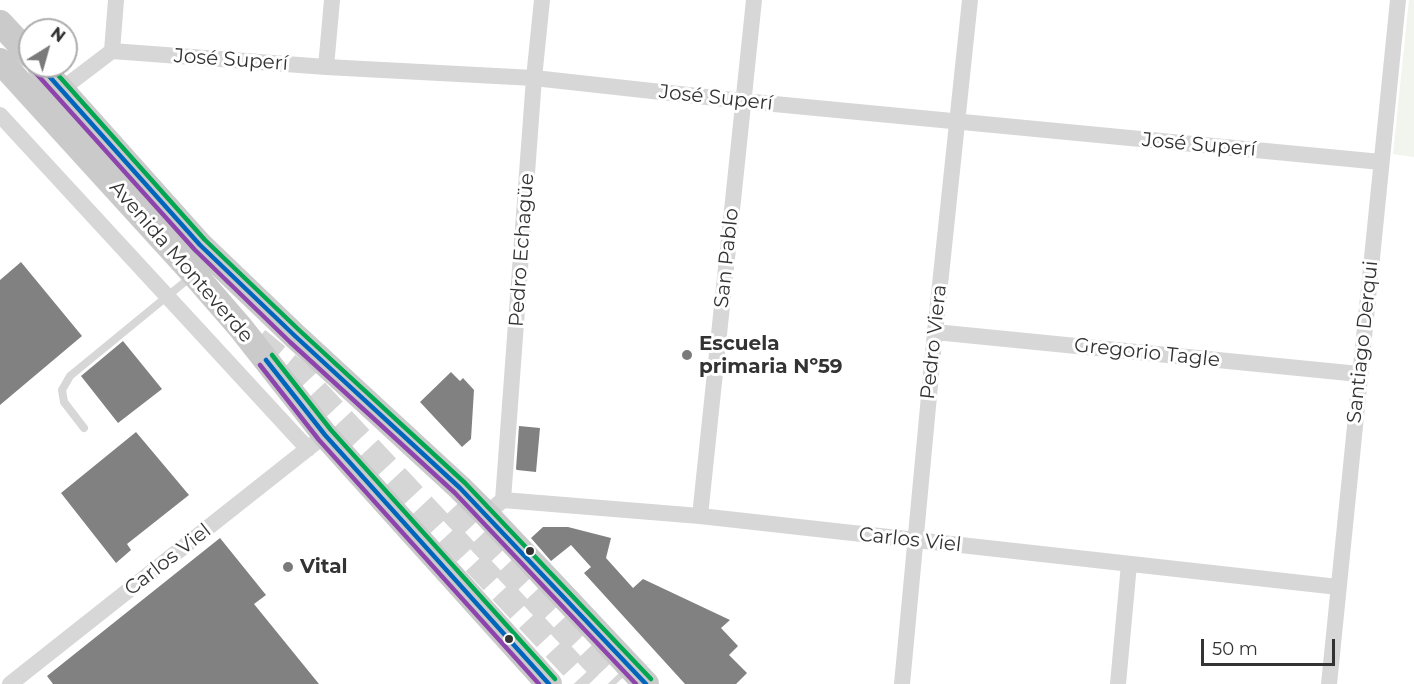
<!DOCTYPE html>
<html>
<head>
<meta charset="utf-8">
<style>
  body { margin:0 }
  #map { position:relative; width:1414px; height:684px; overflow:hidden; background:#fff; font-family:Montserrat,sans-serif }
  canvas { display:block }
  .north { position:absolute; left:18px; top:18px; width:60px; height:60px; box-sizing:border-box; background:#fff; border:2px solid #adadad; border-radius:50%; rotate:37deg; font-size:16px; font-weight:700; line-height:24px; text-align:center; color:#333 }
  .north::after { content:''; display:block; margin:auto; width:21px; height:27px; background:#7a7a7a; clip-path:polygon(50% 0,100% 100%,50% 72%,0 100%) }
  .scale { position:absolute; left:1201px; top:639px; width:134px; height:27px; box-sizing:border-box; border:3px solid #333; border-top:0; padding-left:8px; font-size:18px; line-height:21px; white-space:nowrap; color:#333; -webkit-text-stroke:4px #fff; paint-order:stroke }
</style>
</head>
<body>
<div id="map">
<canvas width="1414" height="684"></canvas>
<div class="north">N</div>
<div class="scale">50 m</div>
</div>
<script>
const context = document.querySelector('canvas').getContext('2d');
context.lineJoin = 'round';
function fill(path, color) { context.fillStyle = color; context.fill(path, 'evenodd'); }
function strokePath(path, color, width, dash) { context.strokeStyle = color; context.lineWidth = width; context.lineCap = dash ? 'butt' : 'round'; context.setLineDash(dash || []); context.stroke(path); }
function label(font, color, halo, rows, align = 'center') {
  context.font = font + ' Montserrat,sans-serif'; context.lineWidth = 6; context.setLineDash([]); context.textBaseline = 'middle'; context.strokeStyle = halo; context.fillStyle = color; for (const [text, x, y, turn = 0] of rows) {
    context.save(); context.translate(x, y); context.rotate((+turn || 0) * Math.PI / 180); context.textAlign = isNaN(turn) ? turn : align; if (halo) context.strokeText(text, 0, 0); context.fillText(text, 0, 0); context.restore();
  }
}
fill(new Path2D(`
  M1409,0H1414V157L1393,154Z`), '#f1f5ed');
fill(new Path2D(`
  M21,262L82,336L0,405V280Z
  M123,341L162,389L118,423L81,376Z
  M451,372L460,381L463,378L474,390L471,439L462,447L420,402Z
  M519,426L540,428L536,472L517,470L516,469Z
  M136,432L189,495L127,544L131,550L116,563L61,493Z
  M543,527H568L611,538L606,558L633,588L643,579L730,620L721,628L738,646L729,655L747,673L736,684H685L584,573L591,567L571,545L551,561L531,538Z
  M220,538L266,595L254,604L319,684H53L47,676Z`), '#818181');
strokePath(new Path2D(`
  M257,340L303,378L589,684
  M451,510L616,684`), '#d6d6d6', 26, [26, 13]);
strokePath(new Path2D(`
  M84,428L64,402L62,390L70,376L192,276`), '#d7d7d7', 8);
strokePath(new Path2D(`
  M112,51L116,0
  M326,67L332,0
  M62,89L112,51L326,67L534,78L743,101L1381,162
  M0,115L308,449
  M935,332L1359,374
  M503,500L534,78L542,0
  M486,514L503,500L700,516L1338,587
  M700,516L754,0
  M10,684L315,443
  M902,684L935,332L970,0
  M1118,684L1129,564
  M1329,684L1398,0`), '#d7d7d7', 16);
strokePath(new Path2D(`
  M0,23L30,55
  M0,61L194,274L240,327L325,435L549,684
  M40,66L200,245L295,336L460,488L486,514L646,684`), '#cacaca', 26);
strokePath(new Path2D(`
  M40,66L200,245L295,336L460,488L646,684
  M266,360L325,435L549,684`), '#0065bd', 4.5);
strokePath(new Path2D(`
  M34,71L195,250L290,342L455,493L636,684
  M260,365L319,440L539,684`), '#8e44ad', 4.5);
strokePath(new Path2D(`
  M50,66L205,240L300,331L465,483L651,679
  M272,355L331,430L555,679`), '#00a651', 4.5);
for (const [x, y, r, color] of [
  [687,355,6,"#7a7a7a"],
  [530,551,5,"#333"],
  [288,567,6,"#7a7a7a"],
  [509,639,5,"#333"]
]) { const dot = new Path2D(); dot.arc(x, y, r, 0, 2 * Math.PI); context.fillStyle = color; context.fill(dot); strokePath(dot, '#fff', 2); }
label('20px', '#333', '#fff', [
  ["José Superí",231,60,4],
  ["José Superí",716,98,6],
  ["José Superí",1199,145,5],
  ["Pedro Echagüe",522,250,-86],
  ["San Pablo",727,258,-84],
  ["Avenida Monteverde",181,262,49],
  ["Pedro Viera",934,342,-84],
  ["Santiago Derqui",1363,342,-84],
  ["Gregorio Tagle",1147,353,6],
  ["Carlos Viel",910,540,6],
  ["Carlos Viel",168,560,-38]
]);
label('bold 20px', '#333', '#fff', [
  ["Escuela",699,344],
  ["primaria Nº59",699,367],
  ["Vital",300,567]
], 'left');
</script>
</body>
</html>
